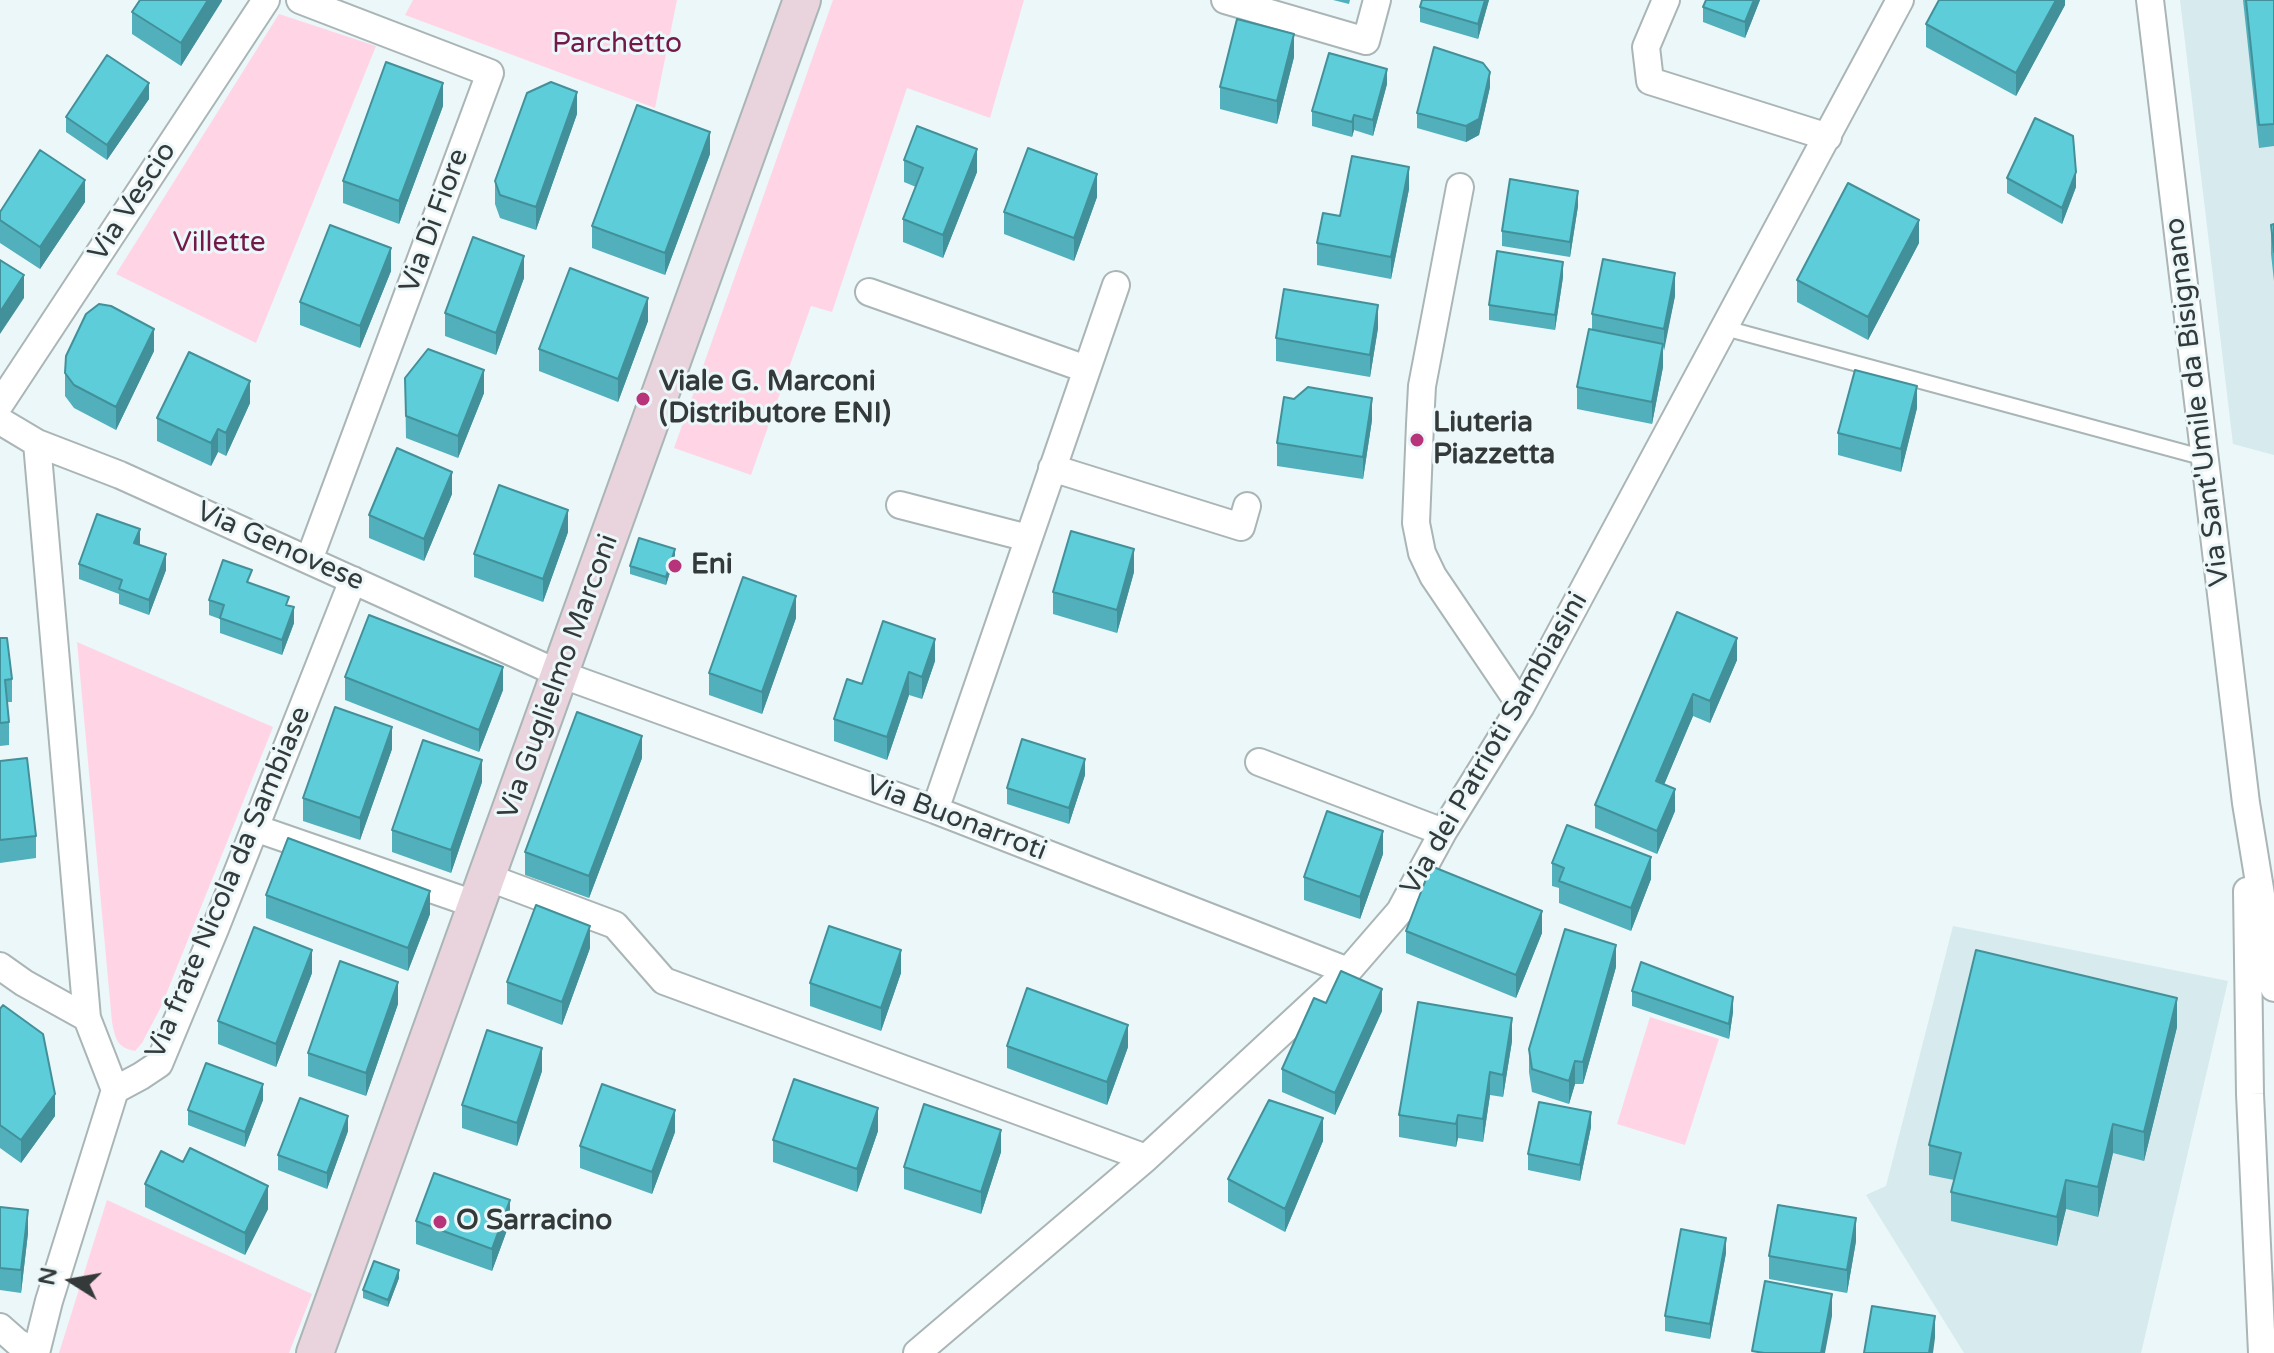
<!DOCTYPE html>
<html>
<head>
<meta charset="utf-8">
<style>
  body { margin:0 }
  #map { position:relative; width:2274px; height:1353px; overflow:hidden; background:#ecf7f9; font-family:"Varela Round",sans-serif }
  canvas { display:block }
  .north { position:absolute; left:32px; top:1241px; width:80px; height:80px; -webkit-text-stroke:6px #ecf7f9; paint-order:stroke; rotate:281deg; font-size:22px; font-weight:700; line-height:32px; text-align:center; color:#343939 }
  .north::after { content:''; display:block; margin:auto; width:28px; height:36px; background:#343939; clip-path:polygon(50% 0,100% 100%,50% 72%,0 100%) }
</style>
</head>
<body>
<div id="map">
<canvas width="2274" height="1353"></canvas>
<div class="north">N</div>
</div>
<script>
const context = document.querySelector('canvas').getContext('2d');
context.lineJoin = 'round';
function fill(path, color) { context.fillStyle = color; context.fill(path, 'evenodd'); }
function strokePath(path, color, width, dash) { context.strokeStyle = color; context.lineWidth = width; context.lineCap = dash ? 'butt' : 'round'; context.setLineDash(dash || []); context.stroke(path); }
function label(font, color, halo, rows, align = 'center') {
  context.font = font + ' "Varela Round",sans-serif'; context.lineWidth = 6; context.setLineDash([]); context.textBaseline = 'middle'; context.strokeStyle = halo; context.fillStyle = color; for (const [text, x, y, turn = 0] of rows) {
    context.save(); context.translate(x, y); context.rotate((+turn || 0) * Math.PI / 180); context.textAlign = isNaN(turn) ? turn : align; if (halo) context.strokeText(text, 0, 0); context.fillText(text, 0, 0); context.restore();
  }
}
fill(new Path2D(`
  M2180,0H2274V455L2233,444Z
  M1953,926L2228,981L2141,1353H1964L1866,1195L1886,1186Z`), '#d7eaed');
fill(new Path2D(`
  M413,0H677L655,108L405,15Z
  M833,0H1024L990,118L907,88L832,312L811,306L751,475L674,448Z
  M279,14L376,46L256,343L116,274Z
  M77,642L273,727L161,1007L142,1043L135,1051C117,1048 115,1038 112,1022Z
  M1650,1017L1719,1039L1685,1145L1617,1124Z
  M107,1200L312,1294L289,1353H59Z`), '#ffd5e6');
const service = new Path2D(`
  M1725,328L2205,458`);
const minor = new Path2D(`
  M300,0L490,73L309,560
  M1225,0L1366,41L1377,0
  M1666,0L1646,47L1650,81L1828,137
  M2150,0L2246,803L2263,907L2274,988
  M1460,187L1422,386L1420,424L1416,523L1422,553L1433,576L1521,706
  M869,292L1086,369
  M0,404L266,0
  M0,421L37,443L120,475L560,674L935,810L1348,971
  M37,443L87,1018L115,1090
  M1052,468L1241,527L1247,506
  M900,505L1028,538
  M1259,762L1443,832
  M935,810L1116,285
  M255,828L477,905
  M487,877L615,925L664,981L1146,1158
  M2247,891L2250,1094L2262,1353
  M0,966L24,983L87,1018
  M0,1327L17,1342L36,1353
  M36,1353L49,1301L115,1090L141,1076L159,1064L215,929L353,580
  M917,1353L1146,1158L1348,971L1400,911L1443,832L1521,706L1900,0`);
const secondary = new Path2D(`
  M315,1353L802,0`);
strokePath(service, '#aab5b6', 18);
strokePath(minor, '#aab5b6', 30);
strokePath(secondary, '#aab5b6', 40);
strokePath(service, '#fff', 14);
strokePath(minor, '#fff', 26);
strokePath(secondary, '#e9d4dd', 36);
fill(new Path2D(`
  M222,0L181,66L132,34V12Z
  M1333,0H1350L1349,4Z
  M1422,0H1489L1478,39L1420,22V7Z
  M1706,0H1760L1745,38L1703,22V7Z
  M2065,0V5L2016,96L1926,47V24Z
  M2243,0H2274V146L2259,148Z
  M1294,57L1277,124L1220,109V87Z
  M1387,84L1373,136L1354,130L1352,137L1312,126V111Z
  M1490,87L1479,135L1466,142L1417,128V113Z
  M149,99L107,160L66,132V117Z
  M443,106L399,224L343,203V181Z
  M577,114L536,230L500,218L495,204V181Z
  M710,154L665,275L592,248V226Z
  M904,160L977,172L943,258L903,242V219L916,187L904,182Z
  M2007,178L2076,187L2062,224L2007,193Z
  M1409,189L1391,279L1317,265V243L1340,216Z
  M1097,197L1074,261L1004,234V212Z
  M85,202L40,269L0,243V212Z
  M1578,206L1570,257L1502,246V231Z
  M2274,224V281L2271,254V225Z
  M1919,243L1868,340L1797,302V280Z
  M391,271L360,348L300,325V302Z
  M1563,277L1555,330L1489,320V305Z
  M524,278L496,355L445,336V313Z
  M1675,296L1663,351V367L1652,424L1577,409V387L1592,330V314Z
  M648,321L618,402L539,371V349Z
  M1378,328L1370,377L1276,361V338Z
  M154,351L116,430L74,408L65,396V373Z
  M405,378L484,393L458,458L406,438Z
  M250,403L226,456L218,452L211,466L157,441V418Z
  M1917,408L1901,472L1838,455V433Z
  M1372,420L1363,479L1277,466V443Z
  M452,494L424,561L369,538V515Z
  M568,532L543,602L474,577V554Z
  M140,545L166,570L149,615L119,604V594L79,579V564Z
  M675,557L666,585L630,574V566Z
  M1134,572L1117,633L1053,614V592Z
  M252,584L289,606L294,623L282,655L220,633V619L209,615V600Z
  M1677,612L1737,660L1710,723L1693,716L1664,784L1675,811L1657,854L1595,828V805Z
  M796,618L762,714L709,695V673Z
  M0,638L12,679V702H7L9,722V745L0,746Z
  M935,661L922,699L909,695L887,760L834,741V719L862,684Z
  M345,677L503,690L479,752L345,700Z
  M392,749L360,840L303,821V798Z
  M642,758L589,898L525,875V852Z
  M0,761L36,836V858L0,863Z
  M1085,775L1069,824L1007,804V788Z
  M482,782L451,873L392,852V830Z
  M1383,854L1360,919L1304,900V877Z
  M1552,863L1651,879L1631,931L1559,903V888L1552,886Z
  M266,895L430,914L408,971L266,918Z
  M1406,931L1542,933L1516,998L1406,953Z
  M590,948L562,1025L507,1004V982Z
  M1616,967L1583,1084H1575L1569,1104L1532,1092L1529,1072V1049Z
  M312,973L276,1067L218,1044V1021Z
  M901,973L881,1031L810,1006V983Z
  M1632,991L1733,1012L1729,1039L1632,1006Z
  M398,1004L366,1096L308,1076V1053Z
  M0,1009L55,1116L21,1163L0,1148Z
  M1382,1011L1335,1115L1282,1092V1069Z
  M2177,1027L2144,1161L2113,1153L2098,1217L2066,1209L2057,1246L1951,1221V1192L1954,1180L1929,1175V1145Z
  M1512,1041L1503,1097L1490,1095L1483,1142L1458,1138L1456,1147L1399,1137V1115Z
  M1007,1046L1128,1047L1107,1105L1007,1068Z
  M542,1071L517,1146L462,1128V1105Z
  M263,1100L245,1147L188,1125V1110Z
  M1591,1127L1580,1181L1528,1170V1154Z
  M348,1131L327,1189L278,1170V1155Z
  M878,1131L857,1192L773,1162V1140Z
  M675,1132L652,1194L580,1168V1146Z
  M1323,1141L1285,1232L1228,1202V1179Z
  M1001,1152L981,1214L904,1189V1167Z
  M183,1162L268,1209L245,1255L145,1207V1184Z
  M0,1207L28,1233L21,1293L0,1290Z
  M416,1221L510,1222L492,1271L416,1244Z
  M1856,1241L1847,1293L1769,1279V1256Z
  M1726,1253L1710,1339L1665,1331V1316Z
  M399,1278L388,1307L363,1298V1290Z`), '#51b0bb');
fill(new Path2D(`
  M208,0H222V1L181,66V43Z
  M1485,0H1489L1478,39V24Z
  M1754,0H1760L1745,38V22Z
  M2056,0H2065V5L2016,96V73Z
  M1294,34V57L1277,124V101Z
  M1387,69V84L1373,136V120Z
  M1490,72V87L1479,135L1466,142V126Z
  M149,83V99L107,160V145Z
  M443,83V106L399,224V201Z
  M577,92V114L536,230V207Z
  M1354,115V130L1352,137V122Z
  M710,132V154L665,275V253Z
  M977,149V172L943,258V235Z
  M1409,167V189L1391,279V257Z
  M2076,172V187L2062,224V208Z
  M1097,174V197L1074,261V238Z
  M85,180V202L40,269V247Z
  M1578,191V206L1570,257V242Z
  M1919,220V243L1868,340V317Z
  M391,248V271L360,348V326Z
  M524,256V278L496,355V333Z
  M1563,262V277L1555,330V315Z
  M1675,273V296L1664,351V329Z
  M24,275V298L0,334V312Z
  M648,298V321L618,402V379Z
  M1378,305V328L1370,377V355Z
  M154,329V351L116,430V407Z
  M1663,344V367L1652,424V402Z
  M484,370V393L458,458V436Z
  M250,381V403L226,456V433Z
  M1917,386V408L1901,472V449Z
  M1372,398V420L1363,479V457Z
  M218,429V452L211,466V443Z
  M452,472V494L424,561V539Z
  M568,510V532L543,602V579Z
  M140,529V544L134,558V543Z
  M675,549V557L666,585V577Z
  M1134,549V572L1117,633V610Z
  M166,554V570L149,615V600Z
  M796,596V618L762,714V692Z
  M294,607V623L282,655V640Z
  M1737,638V660L1710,723V701Z
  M935,639V661L922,699V677Z
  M503,667V690L479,752V730Z
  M909,672V695L887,760V737Z
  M1693,694V716L1656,804V781Z
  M392,727V749L360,840V818Z
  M642,736V758L589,898V876Z
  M1085,759V775L1069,824V808Z
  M482,760V782L451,873V850Z
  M1675,789V811L1657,854V831Z
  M1383,831V854L1360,919V897Z
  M1651,857V879L1631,931V908Z
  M430,891V914L408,971V948Z
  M1542,911V933L1516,998V975Z
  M590,926V948L562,1025V1002Z
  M1616,945V967L1583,1084V1062Z
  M312,950V973L276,1067V1044Z
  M901,950V973L881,1031V1008Z
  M398,982V1004L366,1096V1073Z
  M1382,989V1011L1335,1115V1093Z
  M1733,997V1012L1729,1039V1024Z
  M2177,998V1027L2144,1161V1132Z
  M1512,1018V1041L1503,1097V1075Z
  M1128,1025V1047L1107,1105V1082Z
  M542,1048V1071L517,1146V1123Z
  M1575,1061V1084L1569,1104V1081Z
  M1490,1072V1095L1483,1142V1119Z
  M263,1084V1100L245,1147V1132Z
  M55,1094V1116L21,1163V1140Z
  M878,1108V1131L857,1192V1169Z
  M675,1110V1132L652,1194V1172Z
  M1591,1112V1127L1580,1181V1165Z
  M1458,1115V1138L1456,1147V1124Z
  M348,1116V1131L327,1189V1173Z
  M1323,1118V1141L1285,1232V1209Z
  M2113,1124V1153L2098,1217V1187Z
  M1001,1130V1152L981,1214V1192Z
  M2066,1180V1209L2057,1246V1217Z
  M268,1186V1209L245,1255V1233Z
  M510,1200V1222L492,1271V1249Z
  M28,1210V1233L21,1293V1270Z
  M1856,1218V1241L1847,1293V1270Z
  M1726,1238V1253L1710,1339V1324Z
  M399,1270V1278L388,1307V1300Z
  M1832,1294V1316L1825,1353H1821Z
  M1935,1316V1338L1933,1353H1929Z`), '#429099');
const building = new Path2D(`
  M140,0H208L181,43L132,12Z
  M1422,0H1485L1478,24L1420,7Z
  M1706,0H1754L1745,22L1703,7Z
  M1939,0H2056L2016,73L1926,24Z
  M2246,0H2274V124L2259,125Z
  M1237,19L1294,34L1277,101L1220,87Z
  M1434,47L1483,63L1490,72L1479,119L1466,126L1417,113Z
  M1329,53L1387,69L1373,120L1354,115L1352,122L1312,111Z
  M107,55L149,83L107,145L66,117Z
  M386,62L443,83L399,201L343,181Z
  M551,82L577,92L536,207L500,195L495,181L527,93Z
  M637,105L710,132L665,253L592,226Z
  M2035,118L2073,136L2076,172L2062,208L2007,178Z
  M917,126L977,149L943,235L903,219L923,168L904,160Z
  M1028,148L1097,174L1074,238L1004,212Z
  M40,150L85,180L40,247L0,220V212Z
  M1352,156L1409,167L1391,257L1317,243L1323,213L1340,216Z
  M1510,179L1578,191L1570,242L1502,231Z
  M1848,183L1919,220L1868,317L1797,280Z
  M2274,224V252L2271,225Z
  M330,225L391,248L360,326L300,302Z
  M473,237L524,256L496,333L445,313Z
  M1497,251L1563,262L1555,315L1489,305Z
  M1603,259L1675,273L1664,329L1592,314Z
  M0,260L24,275L0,312Z
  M570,268L648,298L618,379L539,349Z
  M1284,289L1378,305L1370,355L1276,338Z
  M99,304L111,306L154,329L116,407L74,385L65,373L66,356L86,314Z
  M1589,329L1663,344L1652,402L1577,387Z
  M428,349L484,370L458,436L406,416L405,378Z
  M189,352L250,381L226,433L218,429L211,443L157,418Z
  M1855,370L1917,386L1901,449L1838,433Z
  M1308,387L1372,398L1363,457L1277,443L1284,397L1294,399Z
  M397,448L452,472L424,539L369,515Z
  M499,485L568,510L543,579L474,554Z
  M97,514L140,529L134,543L166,554L149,600L119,589L122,580L79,564Z
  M1071,531L1134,549L1117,610L1053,592Z
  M639,538L675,549L666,577L630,566Z
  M223,560L252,570L247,582L289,597L286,605L294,607L282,640L220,618L224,605L209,600Z
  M743,577L796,596L762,692L709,673Z
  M1677,612L1737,638L1710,701L1693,694L1656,781L1675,789L1657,831L1595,805Z
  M369,615L503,667L479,730L345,677Z
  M883,621L935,639L922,677L909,672L887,737L834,719L847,679L862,684Z
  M0,638H7L12,679L5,680L9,722L0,723Z
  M335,707L392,727L360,818L303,798Z
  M577,712L642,736L589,876L525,852Z
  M1022,739L1085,759L1069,808L1007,788Z
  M423,740L482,760L451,850L392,830Z
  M27,758L36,836L0,840V761Z
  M1327,811L1383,831L1360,897L1304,877Z
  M1567,825L1651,857L1631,908L1559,881L1564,868L1552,863Z
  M288,838L430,891L408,948L266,895Z
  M1431,866L1542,911L1516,975L1406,931Z
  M536,905L590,926L562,1002L507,982Z
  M829,926L901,950L881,1008L810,983Z
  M254,927L312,950L276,1044L218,1021Z
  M1565,929L1616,945L1583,1062L1575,1061L1569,1081L1532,1069L1529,1049Z
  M1976,950L2177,998L2144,1132L2113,1124L2098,1187L2066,1180L2057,1217L1951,1192L1961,1153L1929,1145Z
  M340,961L398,982L366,1073L308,1053Z
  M1641,962L1733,997L1729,1024L1632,991Z
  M1341,971L1382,989L1335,1093L1282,1069L1314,998L1326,1003Z
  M1027,988L1128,1025L1107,1082L1007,1046Z
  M1418,1002L1512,1018L1503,1075L1490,1072L1483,1119L1458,1115L1456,1124L1399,1115Z
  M3,1005L43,1034L55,1094L21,1140L0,1125V1009Z
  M487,1030L542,1048L517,1123L462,1105Z
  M206,1063L263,1084L245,1132L188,1110Z
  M794,1079L878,1108L857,1169L773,1140Z
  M602,1084L675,1110L652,1172L580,1146Z
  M300,1098L348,1116L327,1173L278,1155Z
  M1269,1100L1323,1118L1285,1209L1228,1179Z
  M1539,1102L1591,1112L1580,1165L1528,1154Z
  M924,1104L1001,1130L981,1192L904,1167Z
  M190,1148L268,1186L245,1233L145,1184L161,1151L183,1162Z
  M434,1173L510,1200L492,1249L416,1221Z
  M1778,1205L1856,1218L1847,1270L1769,1256Z
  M0,1207L28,1210L21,1270L0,1268Z
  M1681,1229L1726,1238L1710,1324L1665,1316Z
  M374,1261L399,1270L388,1300L363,1290Z
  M1765,1281L1832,1294L1821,1353H1764L1752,1351Z
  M1872,1306L1935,1316L1929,1353H1864Z`);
fill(building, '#5ecdda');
strokePath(building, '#429099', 2);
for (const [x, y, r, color] of [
  [643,399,8,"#b7347a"],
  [1417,440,8,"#b7347a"],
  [675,566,8,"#b7347a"],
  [440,1222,8,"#b7347a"]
]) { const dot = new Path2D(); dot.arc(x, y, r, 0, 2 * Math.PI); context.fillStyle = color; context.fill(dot); strokePath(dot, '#ecf7f9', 3); }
label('28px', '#73194a', '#ecf7f9', [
  ["Parchetto",617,45],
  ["Villette",219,244]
]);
label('28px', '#343939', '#ecf7f9', [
  ["Via Vescio",133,202,-57],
  ["Via Di Fiore",435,221,-70],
  ["Via Sant'Umile da Bisignano",2198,402,-97],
  ["Via Genovese",280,547,24],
  ["Via Guglielmo Marconi",559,677,-70],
  ["Via dei Patrioti Sambiasini",1495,744,-60],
  ["Via Buonarroti",956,819,21],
  ["Via frate Nicola da Sambiase",229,883,-67]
]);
label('bold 28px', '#343939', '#ecf7f9', [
  ["Viale G. Marconi",659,383],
  ["(Distributore ENI)",659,415],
  ["Liuteria",1433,424],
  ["Piazzetta",1433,456],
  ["Eni",691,566],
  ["O Sarracino",456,1222]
], 'left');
</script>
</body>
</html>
